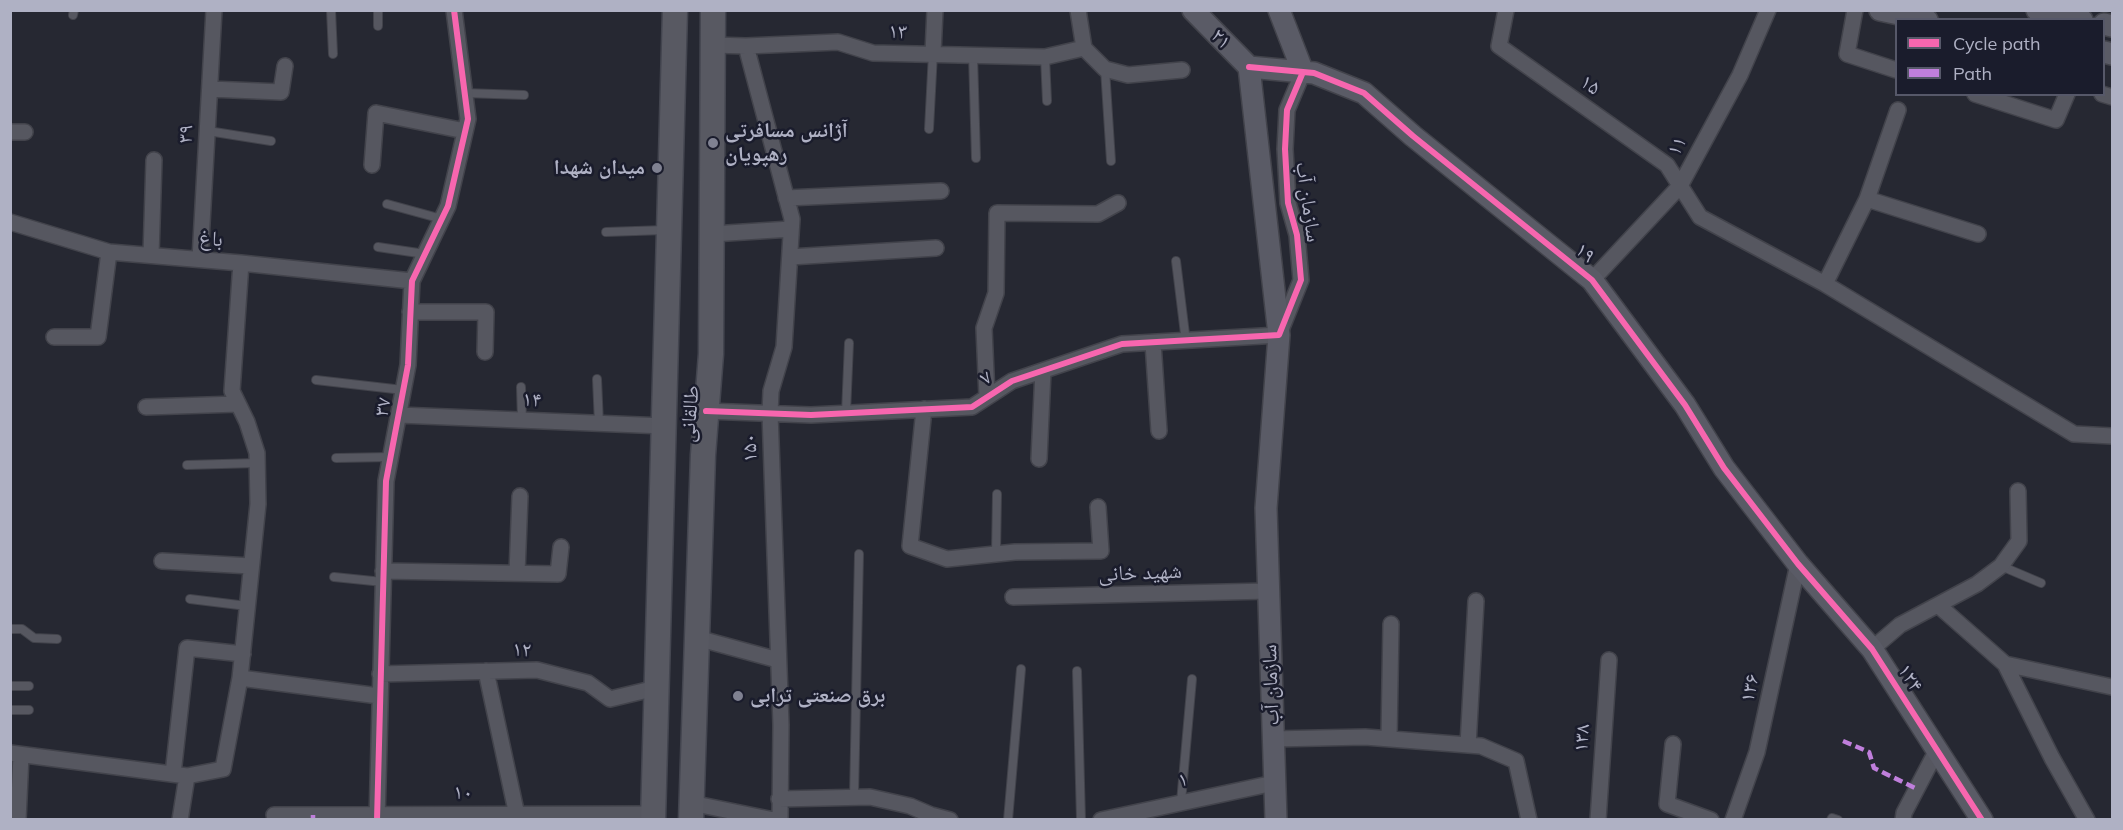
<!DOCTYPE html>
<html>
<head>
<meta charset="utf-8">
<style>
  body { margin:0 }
  #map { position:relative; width:2123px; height:830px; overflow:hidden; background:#262832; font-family:Mulish,sans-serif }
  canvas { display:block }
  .frame { position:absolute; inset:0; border:12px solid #afb1c4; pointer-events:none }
  .legend { position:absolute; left:1895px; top:18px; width:210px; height:78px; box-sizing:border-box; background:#1a1c2c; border:2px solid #565869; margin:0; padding:8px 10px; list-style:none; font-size:18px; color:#afb1c4 }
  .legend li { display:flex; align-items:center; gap:12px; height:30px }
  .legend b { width:30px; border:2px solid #565869 }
</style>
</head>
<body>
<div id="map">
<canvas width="2123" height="830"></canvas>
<div class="frame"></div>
<ul class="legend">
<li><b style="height:8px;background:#f766af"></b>Cycle path</li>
<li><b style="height:8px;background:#c07fdc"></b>Path</li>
</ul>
</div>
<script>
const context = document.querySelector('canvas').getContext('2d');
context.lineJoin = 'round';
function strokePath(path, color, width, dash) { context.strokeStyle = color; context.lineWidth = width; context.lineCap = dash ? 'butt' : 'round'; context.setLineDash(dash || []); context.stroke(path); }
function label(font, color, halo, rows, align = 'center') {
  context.font = font + ' Mulish,"Noto Naskh Arabic",sans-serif'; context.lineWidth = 5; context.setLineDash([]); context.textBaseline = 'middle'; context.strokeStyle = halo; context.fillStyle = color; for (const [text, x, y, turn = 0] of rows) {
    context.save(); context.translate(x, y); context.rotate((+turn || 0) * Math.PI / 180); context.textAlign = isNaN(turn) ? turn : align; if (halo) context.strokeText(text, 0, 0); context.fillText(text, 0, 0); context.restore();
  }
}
const lane = new Path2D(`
  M331,10L333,54
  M378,10V26
  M73,15L74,10
  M973,55L976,158
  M1045,57L1047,101
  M1105,69L1111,161
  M464,93L524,95
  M929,129L933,53
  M208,131L271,141
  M387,204L442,219
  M606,232L665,230
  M378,247L425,254
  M1176,261L1186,342
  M597,379L599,424
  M316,380L403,390
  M521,387L522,420
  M846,413L849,343
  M336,458L391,457
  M187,465L257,463
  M996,554L997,494
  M2001,566L2041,583
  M334,577L383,582
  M190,599L247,606
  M10,629H22L34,638L57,639
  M1077,671L1081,820
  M10,686H29
  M10,710H29
  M854,797L859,554
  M1181,802L1192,679
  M1008,820L1021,669
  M1831,820L1832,818L1838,820`);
const street = new Path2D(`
  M1078,10L1084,48L1105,69L1128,75L1182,70
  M1506,10L1499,46L1667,165L1700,217L1825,284L2074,434L2112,436
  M1855,10L1847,54L1896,70
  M713,45L746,46L838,42L873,53L1045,57L1084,48
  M746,46L792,219L784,347L771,391L770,413L781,725L780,820
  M933,53L935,10
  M210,89L281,92L285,66
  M1975,94L2056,120L2067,94
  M2102,94L2112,97
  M10,132H25
  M372,165L376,113L465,131
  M786,198L941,191
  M1867,199L1978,234
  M10,222L109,252L241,263L412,281
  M712,234L791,229
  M151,255L154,160
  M790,257L936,248
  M200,259L214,10
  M1592,280L1680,186L1740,75L1768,10
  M1825,284L1867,199L1898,110
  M410,312H486L485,352
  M54,337H98L109,252
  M1153,343L1159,431
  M987,397L984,328L996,293L997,213L1098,214L1118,203
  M146,407L238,404
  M924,409L910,546L947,559L1015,552L1101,551L1098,507
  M706,411L811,415L972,407L1012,381L1122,344L1279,335L1301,280L1297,235L1288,203L1285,149L1287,110L1303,72
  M399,415L664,426
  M1039,459L1043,371
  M162,561L251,566
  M383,571L558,574L561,547
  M517,573L520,496
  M1013,597L1268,591
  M1938,605L2005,664L2052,758L2087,820
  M697,638L778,660
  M1872,649L1900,625L1977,584L2001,566L2019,541L2018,491
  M2005,664L2112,687
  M486,671L518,820
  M380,674L537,670L588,683L610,699L656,688
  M240,678L258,504L257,453L247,422L232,391L241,263
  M1389,738L1391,624
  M1273,739L1365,737L1481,746L1516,761L1529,820
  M1673,744L1667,804L1711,820
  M1468,745L1476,601
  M10,753L187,776L223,769L240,678L379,696
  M173,774L187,648L243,654
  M779,799L870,797L910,806L931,815L950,820
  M691,803L774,820
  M274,815L653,814
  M18,820L21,755
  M180,820L187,776
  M377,820L386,481L408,365L412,281L448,206L468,119L454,10
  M1101,820L1274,783
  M1598,820L1609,660
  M1733,820L1757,752L1798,564
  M1903,820L1904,813L1937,750`);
const secondary = new Path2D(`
  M1193,10L1249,67
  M1279,10L1303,72
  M1880,10L1927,20
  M2037,10L2082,20
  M2104,24L2112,26
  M2104,52L2112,54
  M1249,67L1314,73L1364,93L1413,136L1592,280L1685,405L1724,468L1798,564L1872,649L1982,820
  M1249,67L1279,335L1266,508L1276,820`);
const primary = new Path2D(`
  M653,820L675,10
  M691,820L703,455L711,354L713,10`);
strokePath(lane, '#42434b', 10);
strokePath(street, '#42434b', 18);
strokePath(secondary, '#42434b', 24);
strokePath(primary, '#43454f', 27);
strokePath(lane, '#565760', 8);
strokePath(street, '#565760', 15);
strokePath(secondary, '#5a5b66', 21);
strokePath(primary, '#585962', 24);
strokePath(new Path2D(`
  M1843,741L1869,752L1874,768L1917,789
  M313,815V820`), '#c07fdc', 4.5, [9, 4.5]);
strokePath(new Path2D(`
  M1249,67L1314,73L1364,93L1413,136L1592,280L1685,405L1724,468L1798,564L1872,649L1982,820
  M706,411L811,415L972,407L1012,381L1122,344L1279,335L1301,280L1297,235L1288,203L1285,149L1287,110L1303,72
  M377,820L386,481L408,365L412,281L448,206L468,119L454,10`), '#f766af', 6);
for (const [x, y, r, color] of [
  [713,143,6,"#7f8191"],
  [657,168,6,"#7f8191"],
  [738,696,6,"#7f8191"]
]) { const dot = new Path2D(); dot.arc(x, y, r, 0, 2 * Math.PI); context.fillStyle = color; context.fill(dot); strokePath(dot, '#1a1c2c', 2); }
label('21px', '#afb1c4', '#1a1c2c', [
  ["۱۳",898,32],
  ["۲۱",1221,39,45],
  ["۱۵",1590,85,35],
  ["۳۹",186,134,-87],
  ["۱۱",1677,146,-62],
  ["سازمان آب",1308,202,82],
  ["باغ",211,239,5],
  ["۱۹",1585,253,39],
  ["۷",986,378,-32],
  ["۱۴",532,400,3],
  ["۳۷",383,407,-80],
  ["طالقانی",690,414,-85],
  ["۱۵۰",750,448,-92],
  ["شهید خانی",1140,573,-2],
  ["۱۲",522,650],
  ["۱۲۴",1910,678,57],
  ["سازمان آب",1271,685,-92],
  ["۱۳۶",1750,688,-78],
  ["۱۳۸",1582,738,-86],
  ["۱",1183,780,-11],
  ["۱۰",463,793]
]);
label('bold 21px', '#afb1c4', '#1a1c2c', [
  ["آژانس مسافرتی",725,131],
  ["رهپویان",725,155],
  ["میدان شهدا",645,168,"right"],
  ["برق صنعتی ترابی",750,696]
], 'left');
</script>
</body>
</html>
